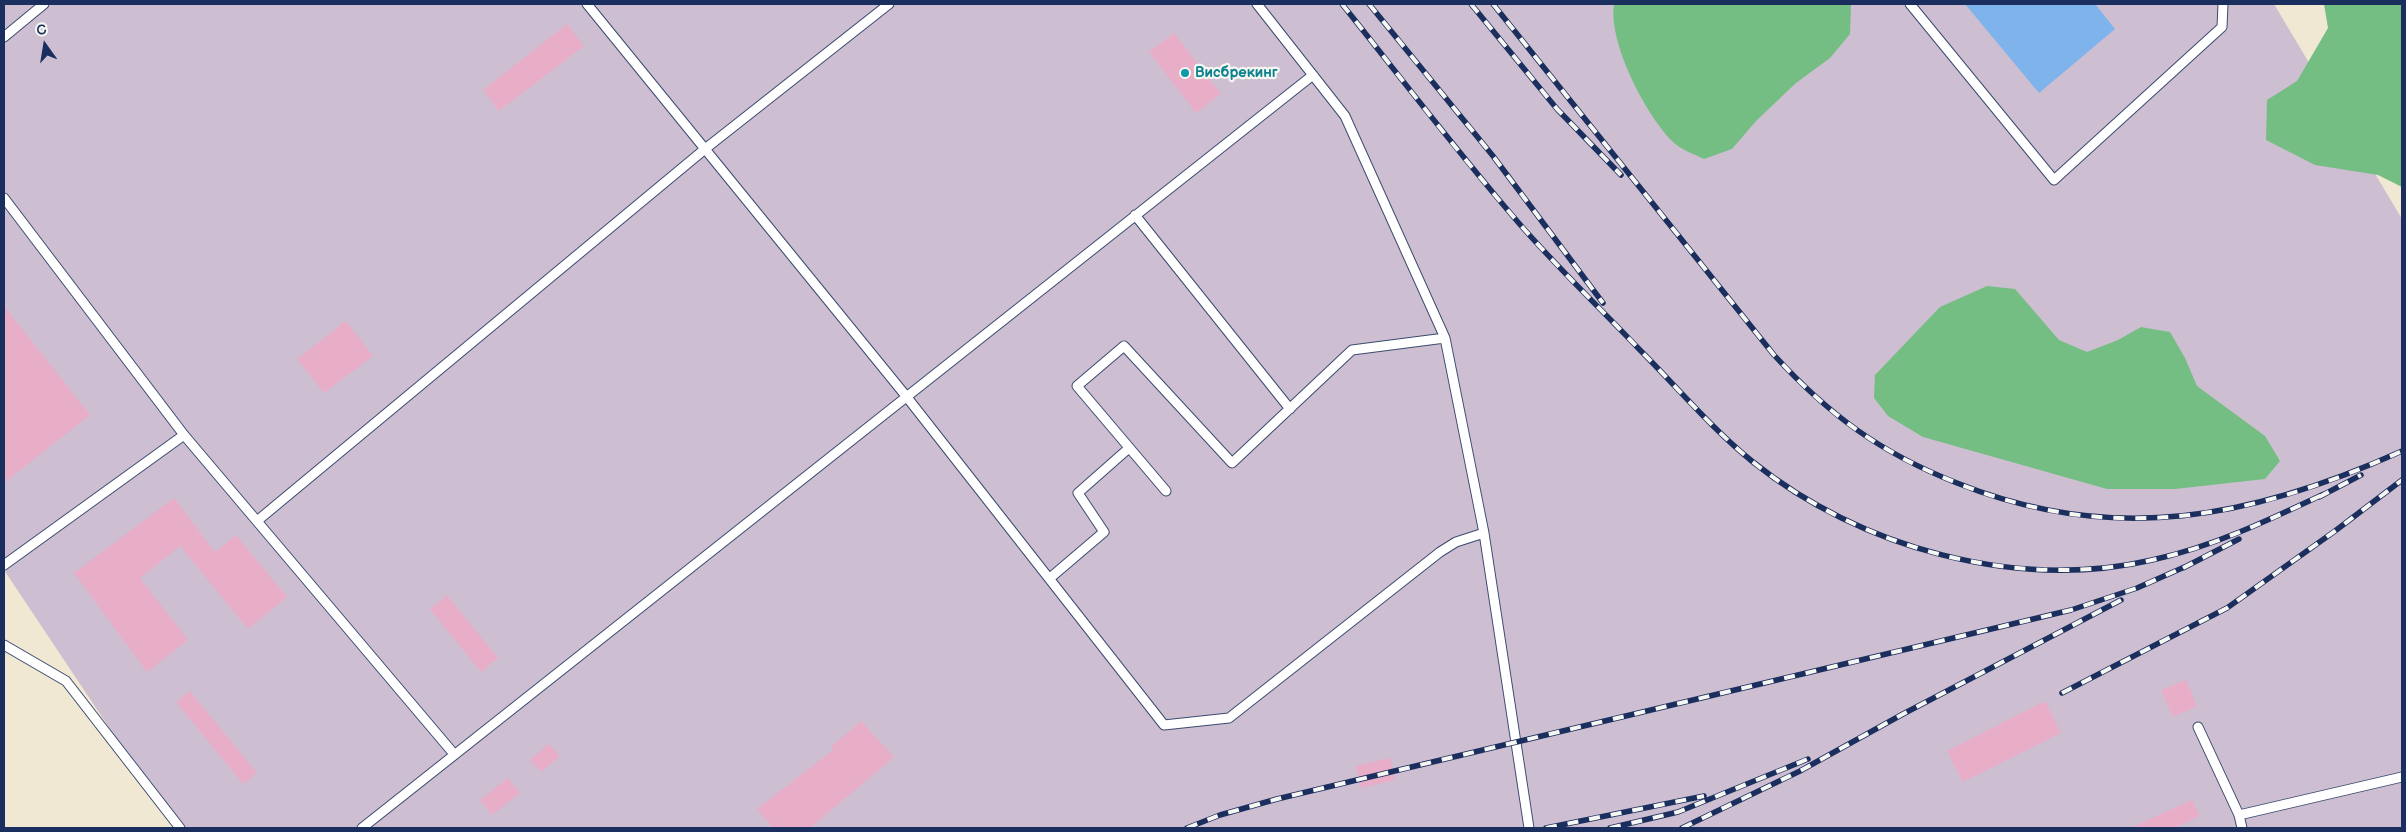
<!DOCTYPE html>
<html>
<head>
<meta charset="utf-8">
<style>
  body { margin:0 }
  #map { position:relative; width:2406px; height:832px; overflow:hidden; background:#f0e8d2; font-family:"Balsamiq Sans",sans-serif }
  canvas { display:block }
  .frame { position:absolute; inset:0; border:5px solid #1b2f5e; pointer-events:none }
  .north { position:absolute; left:20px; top:20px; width:50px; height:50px; -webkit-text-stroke:4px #f6f6f2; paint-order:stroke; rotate:347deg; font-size:14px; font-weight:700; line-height:20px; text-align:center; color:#1b2f5e }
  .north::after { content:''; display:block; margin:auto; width:18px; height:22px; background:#1b2f5e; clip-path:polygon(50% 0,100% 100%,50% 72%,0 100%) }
</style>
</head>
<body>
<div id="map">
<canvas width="2406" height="832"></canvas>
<div class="frame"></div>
<div class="north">С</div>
</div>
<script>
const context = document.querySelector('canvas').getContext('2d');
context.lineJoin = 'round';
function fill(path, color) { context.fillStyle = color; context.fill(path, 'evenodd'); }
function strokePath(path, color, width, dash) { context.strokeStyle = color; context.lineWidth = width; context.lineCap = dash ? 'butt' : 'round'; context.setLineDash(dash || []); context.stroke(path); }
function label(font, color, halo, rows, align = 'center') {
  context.font = font + ' "Balsamiq Sans",sans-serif'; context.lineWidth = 4.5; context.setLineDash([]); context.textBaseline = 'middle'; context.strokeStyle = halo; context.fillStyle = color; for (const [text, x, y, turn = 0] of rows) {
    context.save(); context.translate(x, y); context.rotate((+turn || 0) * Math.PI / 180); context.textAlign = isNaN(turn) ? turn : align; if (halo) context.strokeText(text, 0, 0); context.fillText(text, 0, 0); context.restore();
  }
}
fill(new Path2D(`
  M4,4H2274L2402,219V828H176L4,570Z`), '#cebed1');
fill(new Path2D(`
  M1614,4H1851L1850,34L1830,58L1796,83L1756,121L1732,149L1704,159C1694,154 1681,150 1673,142C1646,115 1608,43 1614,4Z
  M2324,4H2402V187L2378,175L2315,165L2266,140L2267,100L2297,81L2328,28Z
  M1987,286L2015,289L2059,340L2087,352L2118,340L2141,327L2170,332L2185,358L2197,386L2265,436L2280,461L2265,479L2175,489H2107L1923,437L1888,416L1874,398L1875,375L1940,307Z`), '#74be84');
fill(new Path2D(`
  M1965,4H2095L2115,29L2039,93Z`), '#7eb3ec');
fill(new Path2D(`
  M567,24L584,46L499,111L483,90Z
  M1174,33L1221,94L1196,113L1149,52Z
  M4,306L90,415L4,483Z
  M346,321L373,356L324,393L297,359Z
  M174,498L215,552L236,535L287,597L248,629L180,546L140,578L188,640L147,672L74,573Z
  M447,595L498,658L481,672L430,609Z
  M2186,680L2197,706L2173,717L2161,690Z
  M190,691L257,773L243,784L176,702Z
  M2045,701L2061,733L1963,782L1947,751Z
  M861,721L894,757L810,828H773L757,809L833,750L831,747Z
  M549,744L560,756L541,772L530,760Z
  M1390,758L1395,780L1361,788L1356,766Z
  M508,778L520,793L492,815L480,800Z
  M2192,800L2200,816L2174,828H2130Z`), '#e9aec7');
const service = new Path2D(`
  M587,4L906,396L1164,725L1229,718L1440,552L1456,542L1484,533
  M1257,4L1345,116L1445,338L1484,533L1529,828
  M1910,4L2054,180L2222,27L2223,4
  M4,37L44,4
  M4,198L184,435L454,754
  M1135,215L1290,409
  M1166,491L1077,386L1124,346L1232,463L1352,350L1445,338
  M257,521L705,149L889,4
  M4,565L184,435
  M1050,578L1104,532L1078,493L1129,448
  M4,645L66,681L180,828
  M2198,727L2239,815L2242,828
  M2239,815L2402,777
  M362,828L1313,75`);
strokePath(service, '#3b4b6f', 11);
strokePath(service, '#fff', 9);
const rail = new Path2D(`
  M1342,4C1402,79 1461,157 1524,229C1561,271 1601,309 1639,349C1677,387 1711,428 1753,462C1860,548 2017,591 2152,560C2212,547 2269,520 2324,494
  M1369,4L1493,156L1603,303
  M1471,4L1557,109L1621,175
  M1493,4L1774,355C1830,416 1881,453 1957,483C2114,546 2253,518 2402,451
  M2319,497L2361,475
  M2183,568L2239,539
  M2062,693L2227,608L2335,531L2402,480
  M1187,828L1220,815L1277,799L2071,610L2137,588L2189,565
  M1546,828L1704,796
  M1610,828L1678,812L1808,759
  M1682,828L1800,771L1903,714L2121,600`);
strokePath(rail, '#1b2f5e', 5.5);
strokePath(rail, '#f6f6f2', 4, [11]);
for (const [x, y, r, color] of [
  [1185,73,5,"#0f9aa8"]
]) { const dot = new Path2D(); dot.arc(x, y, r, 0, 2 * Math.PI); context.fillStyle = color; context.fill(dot); strokePath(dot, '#f6f6f2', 2); }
label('bold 15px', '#0d838f', '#f6f6f2', [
  ["Висбрекинг",1195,73]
], 'left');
</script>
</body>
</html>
